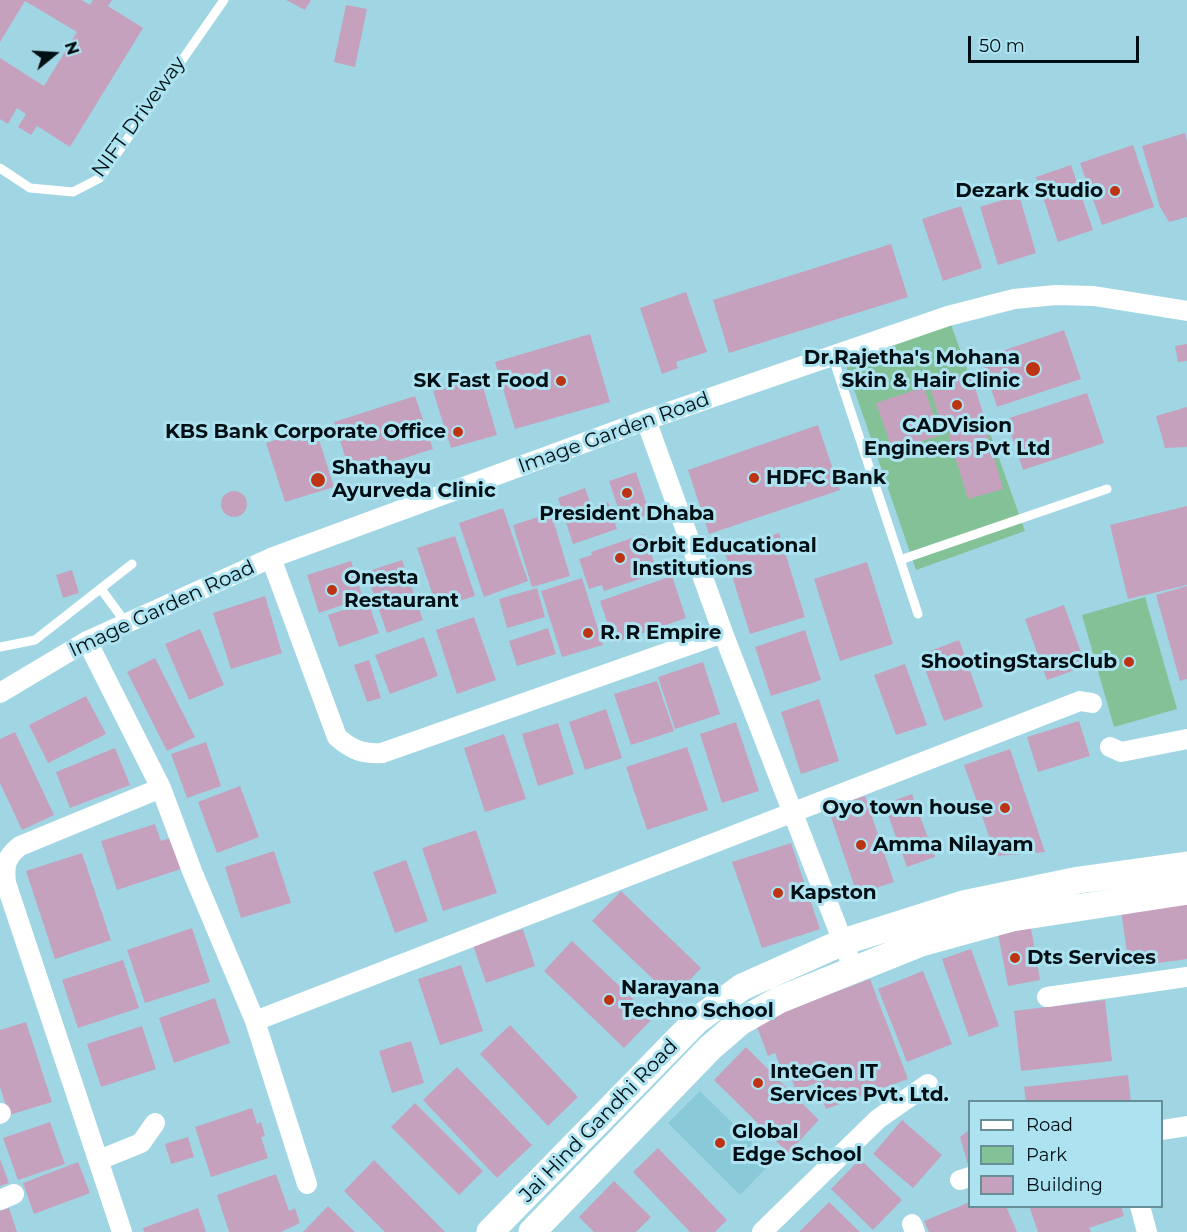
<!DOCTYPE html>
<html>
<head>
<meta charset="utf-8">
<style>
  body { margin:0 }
  #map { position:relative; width:1187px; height:1232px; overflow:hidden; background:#a0d6e3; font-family:Montserrat,sans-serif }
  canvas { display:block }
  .legend { position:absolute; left:968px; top:1100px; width:195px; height:108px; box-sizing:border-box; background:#ade3f0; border:2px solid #688e98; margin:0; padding:8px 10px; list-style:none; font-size:18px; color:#000f14 }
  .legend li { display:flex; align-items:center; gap:12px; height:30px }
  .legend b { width:30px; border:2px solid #688e98 }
  .north { position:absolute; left:24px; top:24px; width:60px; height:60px; -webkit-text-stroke:4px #ade3f0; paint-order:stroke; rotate:72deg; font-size:16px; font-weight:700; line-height:24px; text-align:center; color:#000f14 }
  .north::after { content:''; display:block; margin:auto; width:21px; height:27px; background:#000f14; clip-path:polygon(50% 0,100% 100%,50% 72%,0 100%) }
  .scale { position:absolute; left:968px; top:36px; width:171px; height:27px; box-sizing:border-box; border:3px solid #000f14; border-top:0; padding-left:8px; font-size:18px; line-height:21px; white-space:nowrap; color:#000f14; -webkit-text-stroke:4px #ade3f0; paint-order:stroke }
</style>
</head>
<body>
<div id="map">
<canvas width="1187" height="1232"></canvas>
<ul class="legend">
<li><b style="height:8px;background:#fff"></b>Road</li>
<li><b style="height:16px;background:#83c196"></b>Park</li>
<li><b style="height:16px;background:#c5a1be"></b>Building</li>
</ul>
<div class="north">N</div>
<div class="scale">50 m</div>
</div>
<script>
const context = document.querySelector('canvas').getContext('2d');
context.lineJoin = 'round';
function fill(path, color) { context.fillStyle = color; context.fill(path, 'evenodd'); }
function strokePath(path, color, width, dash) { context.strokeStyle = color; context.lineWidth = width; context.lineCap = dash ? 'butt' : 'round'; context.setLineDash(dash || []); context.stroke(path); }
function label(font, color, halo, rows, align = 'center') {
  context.font = font + ' Montserrat,sans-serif'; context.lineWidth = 6; context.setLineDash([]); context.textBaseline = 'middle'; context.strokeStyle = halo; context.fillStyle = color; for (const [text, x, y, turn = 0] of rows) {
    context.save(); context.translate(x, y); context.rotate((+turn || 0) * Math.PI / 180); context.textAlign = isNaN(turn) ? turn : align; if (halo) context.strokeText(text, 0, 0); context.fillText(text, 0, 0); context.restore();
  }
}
fill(new Path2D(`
  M700,1091L772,1162L740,1195L668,1123Z`), '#8ac9d7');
fill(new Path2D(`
  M948,316L1025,531L916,570L842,354Z
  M1145,597L1177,709L1114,727L1082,615Z`), '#83c196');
fill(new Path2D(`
  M0,0H82L90,5L93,0H112L108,6L143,28L70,147L37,126L31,135L18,127L26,114L17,108L8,124L0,119V58L44,86L77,32L25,1L0,42Z
  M286,0H311L305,10Z
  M346,5L367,9L355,67L334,62Z
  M1185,133L1187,142V217L1169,222L1160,207L1142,146Z
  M1133,145L1154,207L1102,225L1080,163Z
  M1071,165L1093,230L1058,242L1036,177Z
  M1019,195L1036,253L998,265L980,207Z
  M961,206L982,268L943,281L922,219Z
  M891,244L908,297L729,353L713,300Z
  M686,292L707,352L676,362L678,368L662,374L640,308Z
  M1064,330L1081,379L997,407L981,358Z
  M590,334L610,402L515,429L495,362Z
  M1187,344V361L1178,362L1175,346Z
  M970,372L985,419L944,432L929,385Z
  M480,377L497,435L451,448L433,391Z
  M924,387L940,435L893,451L876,403Z
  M1087,393L1104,443L1023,470L1006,419Z
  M415,396L433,449L351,475L334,422Z
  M1187,407V447L1165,448L1156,416Z
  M984,423L1003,489L968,499L948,434Z
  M818,425L840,490L709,534L688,470Z
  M315,427L334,487L285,502L266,443Z
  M636,472L650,514L623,523L609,481Z
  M585,488L592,508L608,502L617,529L573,544L558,498Z
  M221 504a13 13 0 1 1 26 0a13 13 0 1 1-26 0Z
  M1187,506V585L1128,599L1110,525Z
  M503,508L528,581L484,597L459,523Z
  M551,513L570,576L532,587L513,525Z
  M779,533L805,617L750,634L724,550Z
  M644,534L658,573L604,591L602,585L589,589L579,559L592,555L591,552Z
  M455,536L475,596L437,608L417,548Z
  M402,560L423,620L387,633L366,572Z
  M351,561L363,598L319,613L307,575Z
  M867,562L893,644L840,661L814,579Z
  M72,570L79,593L63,598L56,575Z
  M672,576L686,618L614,643L600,601Z
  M582,578L603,645L562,657L541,591Z
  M1187,586V679L1180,681L1156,595Z
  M537,588L545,617L507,628L499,599Z
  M265,596L282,653L231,669L213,613Z
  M368,602L379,633L339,647L328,615Z
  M1064,605L1086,666L1047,680L1025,619Z
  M474,617L496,680L457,694L436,630Z
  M548,628L556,654L517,666L509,641Z
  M200,629L224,685L189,700L165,644Z
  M805,630L821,680L771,696L755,647Z
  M424,637L438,676L390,694L375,655Z
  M959,640L983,707L944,721L920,655Z
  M155,658L195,737L167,751L127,672Z
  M369,660L381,698L367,702L354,665Z
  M703,662L720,714L675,729L658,677Z
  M905,664L927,725L896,735L874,675Z
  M657,681L674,731L631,745L614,694Z
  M86,696L106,734L48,763L29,725Z
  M819,699L839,761L801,774L781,712Z
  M606,709L622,758L585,770L569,722Z
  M1079,721L1090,756L1038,772L1027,737Z
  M736,722L759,791L722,803L700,734Z
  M558,723L574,774L538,786L522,734Z
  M15,732L54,815L22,830L0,783V739Z
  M504,734L526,799L485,812L464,748Z
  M206,742L221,786L187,798L171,754Z
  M687,747L708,810L647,830L626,767Z
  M115,748L130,785L70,808L56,772Z
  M1010,749L1045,852L996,856L964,765Z
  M240,786L259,837L217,853L198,802Z
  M912,794L935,857L907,867L884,804Z
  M865,796L894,882L857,894L828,808Z
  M155,824L161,841L171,838L181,869L117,890L101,841Z
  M476,830L497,893L443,911L422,848Z
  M791,843L820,929L762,948L732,862Z
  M274,851L291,903L241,918L225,867Z
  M82,853L111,940L55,959L26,871Z
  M406,860L428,921L395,933L373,872Z
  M621,891L701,968L673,998L592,921Z
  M1187,901V959L1129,967L1121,910Z
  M192,928L210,982L145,1003L127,950Z
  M1031,928L1040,980L1008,986L998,934Z
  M523,929L535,966L486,983L473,945Z
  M572,941L653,1018L624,1048L544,971Z
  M971,949L999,1026L969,1037L942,959Z
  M123,960L139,1008L78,1028L62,980Z
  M461,965L483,1031L440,1045L418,979Z
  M923,971L952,1044L907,1062L878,989Z
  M870,979L908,1079L826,1109L816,1083L796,1091L788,1069L782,1071L775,1053L768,1056L755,1022Z
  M215,998L230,1043L174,1063L159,1018Z
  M1105,1000L1112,1061L1021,1071L1014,1011Z
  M26,1022L52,1102L9,1115L0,1087V1030Z
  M510,1025L578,1097L548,1126L480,1054Z
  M142,1026L156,1069L101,1087L87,1044Z
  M411,1041L424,1083L392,1093L379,1051Z
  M746,1047L819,1120L788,1153L714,1080Z
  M457,1067L532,1145L497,1178L423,1100Z
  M1128,1075L1131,1102H1026L1024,1087Z
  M415,1103L483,1171L459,1195L391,1127Z
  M252,1108L257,1124L261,1122L265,1136L261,1137L268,1158L211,1177L195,1127Z
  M902,1120L942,1155L913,1188L873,1154Z
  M50,1122L65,1164L18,1180L3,1138Z
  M970,1129V1168H969L960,1137Z
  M188,1137L194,1157L171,1164L165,1144Z
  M658,1148L727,1220L715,1232H690L633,1172Z
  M0,1159L9,1183L0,1186Z
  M860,1159L902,1200L873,1230L831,1189Z
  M374,1160L445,1232H385L344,1191Z
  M78,1162L90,1193L34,1214L23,1183Z
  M276,1174L289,1211L295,1208L300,1223L281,1232H229L217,1195Z
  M614,1181L651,1217L636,1232H594L579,1217Z
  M829,1202L860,1232H799Z
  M970,1202V1206H1006L1017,1232H929L924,1221Z
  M328,1206L355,1232H303Z
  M1029,1206H1121L1124,1216L1089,1228L1091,1232H1038Z
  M9,1208L17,1232H0V1211Z
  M198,1208L206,1232H144L143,1228Z`), '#c5a1be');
strokePath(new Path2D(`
  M0,168L30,188L73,192L100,178L224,0
  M833,358L918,614
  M900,560L1107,489
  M101,589L126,623
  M0,647L35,640L132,564`), '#fff', 9);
strokePath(new Path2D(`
  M271,558L337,737C352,750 362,754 382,753L723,633L646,420
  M723,633L853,968
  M87,641L161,788L192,871L255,1021L307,1184
  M0,693L87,641L271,558L646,420L948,316L1014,299L1056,295L1094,296L1187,311
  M1110,747L1121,752L1187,739
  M1047,997L1187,977
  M255,1021L1080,701L1092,703
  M0,1114L1,1113
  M1162,1130L1187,1126
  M99,1160L141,1143L155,1123
  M960,1180L970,1177
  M0,1200L14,1194
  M1140,1206L1147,1232
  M912,1224L915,1232
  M122,1232L6,883C4,865 6,857 20,846L161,788
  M762,1232L878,1119L928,1084`), '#fff', 20);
strokePath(new Path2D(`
  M490,1232L696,1021L742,987L843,942L963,904L1079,880L1187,865
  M532,1232L710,1048L740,1022L779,1000L921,943L1012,918L1187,891`), '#fff', 27);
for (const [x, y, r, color] of [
  [1115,191,6,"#be3314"],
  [1033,369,8,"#be3314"],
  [561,381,6,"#be3314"],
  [957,405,6,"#be3314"],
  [458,432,6,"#be3314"],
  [754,478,6,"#be3314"],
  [318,480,8,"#be3314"],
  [627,493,6,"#be3314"],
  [620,558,6,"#be3314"],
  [332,590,6,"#be3314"],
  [588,633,6,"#be3314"],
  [1129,662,6,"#be3314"],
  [1005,808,6,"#be3314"],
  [861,845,6,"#be3314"],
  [778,893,6,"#be3314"],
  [1015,958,6,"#be3314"],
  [609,1000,6,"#be3314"],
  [758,1083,6,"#be3314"],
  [720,1143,6,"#be3314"]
]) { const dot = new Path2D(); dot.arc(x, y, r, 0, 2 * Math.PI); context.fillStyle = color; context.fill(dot); strokePath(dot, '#ade3f0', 2); }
label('20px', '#000f14', '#ade3f0', [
  ["NIFT Driveway",139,117,-54],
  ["Image Garden Road",614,433,-20],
  ["Image Garden Road",162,609,-25],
  ["Jai Hind Gandhi Road",599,1121,-46]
]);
label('bold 20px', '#000f14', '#ade3f0', [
  ["Dezark Studio",1103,191,"right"],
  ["Dr.Rajetha's Mohana",1020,358,"right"],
  ["Skin & Hair Clinic",1020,381,"right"],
  ["SK Fast Food",549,381,"right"],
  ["CADVision",957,426,"center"],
  ["Engineers Pvt Ltd",957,449,"center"],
  ["KBS Bank Corporate Office",446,432,"right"],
  ["Shathayu",332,468],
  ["Ayurveda Clinic",332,491],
  ["HDFC Bank",766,478],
  ["President Dhaba",627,514,"center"],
  ["Orbit Educational",632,546],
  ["Institutions",632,569],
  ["Onesta",344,578],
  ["Restaurant",344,601],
  ["R. R Empire",600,633],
  ["ShootingStarsClub",1117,662,"right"],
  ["Oyo town house",993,808,"right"],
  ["Amma Nilayam",873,845],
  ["Kapston",790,893],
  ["Dts Services",1027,958],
  ["Narayana",621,988],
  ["Techno School",621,1011],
  ["InteGen IT",770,1072],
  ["Services Pvt. Ltd.",770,1095],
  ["Global",732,1132],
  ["Edge School",732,1155]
], 'left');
</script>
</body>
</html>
